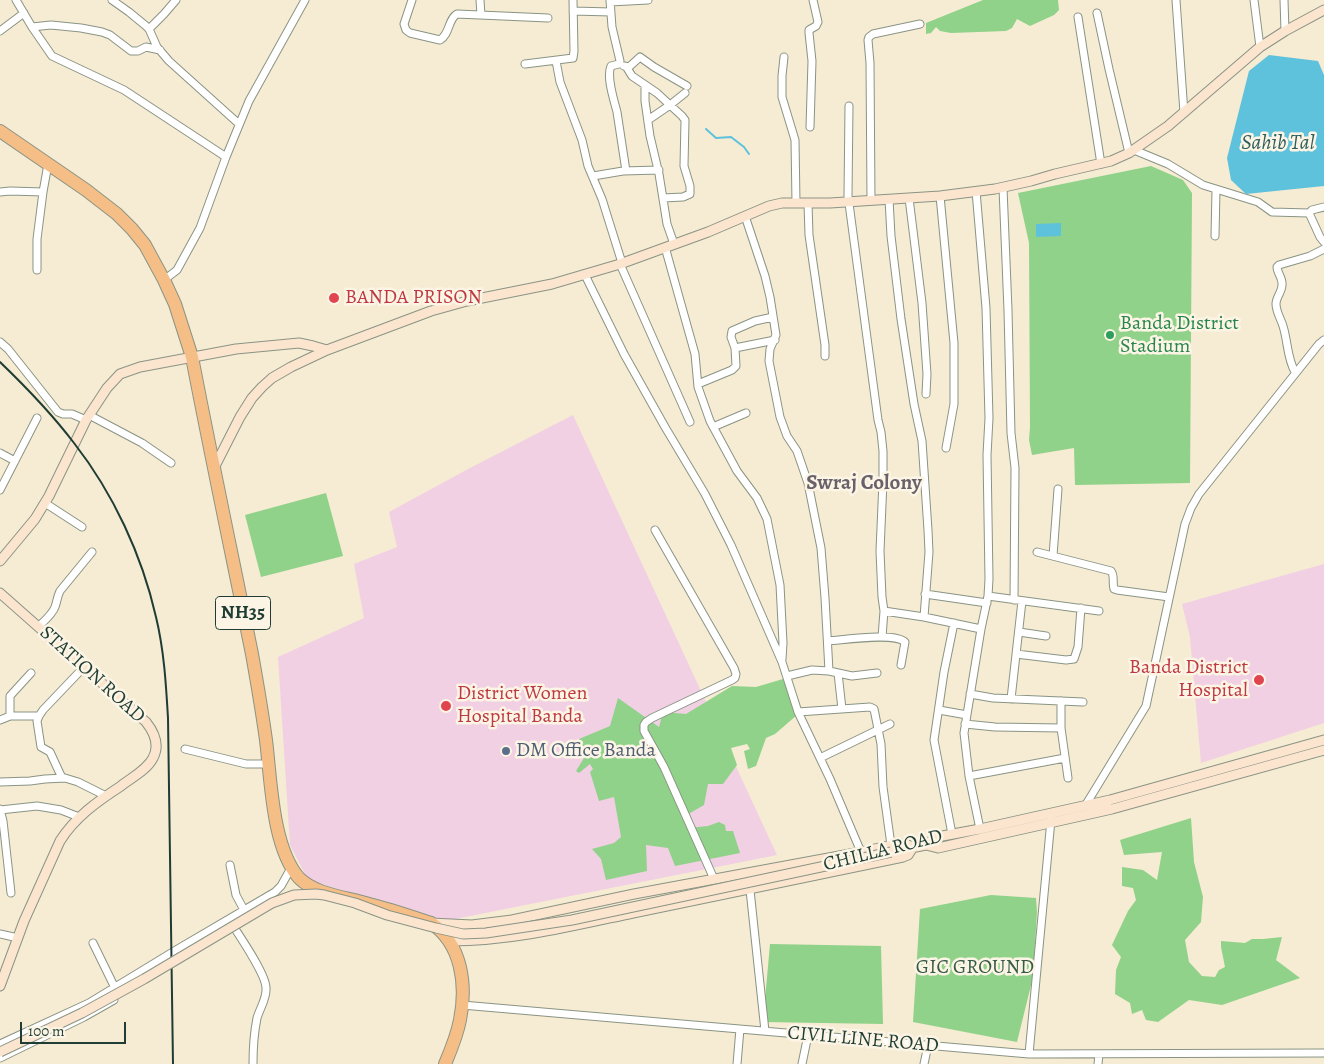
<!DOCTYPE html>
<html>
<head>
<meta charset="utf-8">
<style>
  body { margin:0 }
  #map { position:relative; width:1324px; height:1064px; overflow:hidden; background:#f6ebd3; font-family:Alegreya,serif }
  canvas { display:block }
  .scale { position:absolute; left:20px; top:1022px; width:106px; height:22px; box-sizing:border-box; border:2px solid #1f3d34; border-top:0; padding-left:6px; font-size:15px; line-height:18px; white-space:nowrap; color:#1f3d34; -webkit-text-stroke:4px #fcf5e5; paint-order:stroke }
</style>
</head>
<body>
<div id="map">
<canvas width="1324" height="1064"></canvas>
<div class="scale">100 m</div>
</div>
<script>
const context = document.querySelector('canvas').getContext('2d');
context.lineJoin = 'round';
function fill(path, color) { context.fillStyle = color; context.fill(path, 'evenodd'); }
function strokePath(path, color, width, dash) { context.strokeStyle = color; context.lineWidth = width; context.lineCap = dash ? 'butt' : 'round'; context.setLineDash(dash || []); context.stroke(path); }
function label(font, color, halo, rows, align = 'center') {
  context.font = font + ' Alegreya,serif'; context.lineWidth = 5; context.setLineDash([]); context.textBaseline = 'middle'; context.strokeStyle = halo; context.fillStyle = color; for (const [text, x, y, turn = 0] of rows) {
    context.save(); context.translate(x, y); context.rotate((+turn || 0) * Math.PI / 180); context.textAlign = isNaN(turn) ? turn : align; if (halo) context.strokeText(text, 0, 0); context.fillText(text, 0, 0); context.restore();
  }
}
fill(new Path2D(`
  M573,415L777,855L445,921L308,880L290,845L278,657L364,618L354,564L397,547L389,512L470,468Z
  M1324,564V723L1201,763L1190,637L1182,604Z`), '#f1d0e3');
fill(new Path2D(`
  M983,0H1058L1059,10L1054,15L1030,26L1017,19L1012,28L1006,31L951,33L940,31L936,27L931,33L926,34V23Z
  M1151,166L1183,180L1192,193L1190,483L1075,485L1074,448L1032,455L1029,440L1030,427L1029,243L1018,193Z
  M326,493L343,556L261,577L245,515Z
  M783,679L797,715L775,734L766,738L756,766L748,769L744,751L750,749L747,744L731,748L737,765L723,784H708L704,805L685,816L688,828L708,826L719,822L725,825L726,831H733L740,853L675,866L668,848L646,845L647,871L606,880L601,859L592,849L614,843L621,837L614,797L599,801L590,772L593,769L590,764L579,773L576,771L584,758L579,739L610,726L618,698L659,727L663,712L686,714L732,686L756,687Z
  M1191,818L1194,862L1203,897L1201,922L1185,940L1189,962L1202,976L1215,977L1219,970L1225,967L1221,947V941L1245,943L1252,939H1263L1282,937L1276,960L1300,978L1222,1005L1189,1000L1158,1022L1146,1020L1142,1010L1132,1014L1130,1003L1115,994L1116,970L1121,957L1112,945L1128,911L1136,900L1133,888L1122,886V867L1143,870L1157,880L1162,852L1124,855L1120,840Z
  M991,895L1036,898L1037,912L1033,977L1017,1042L913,1022L920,909Z
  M770,944L881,946L883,1024L763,1022Z`), '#90d289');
fill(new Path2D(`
  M1269,55L1318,61L1324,75V186L1246,194L1231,180L1227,158L1249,71Z
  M1061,223V236L1036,237V224Z`), '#5ec2dc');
strokePath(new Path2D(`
  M706,129L716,138L731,137L744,147L749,154`), '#5ec2dc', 2);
const street = new Path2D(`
  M16,0L32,27L52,56L124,90L226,157
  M112,0L129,12L146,26L149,29L157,47L169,61L239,124
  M412,0L404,24L406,30L410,33L440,40C450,34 448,19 457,14L548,18
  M480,0L481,15
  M610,0L612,27L620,61L619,64L611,66C606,77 614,100 617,112C620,132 623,151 626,171
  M1176,0L1184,113
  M1254,0L1260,47
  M1284,0L1285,31
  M610,2L648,0
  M573,11L611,12
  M1097,13L1109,69L1129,153
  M1078,17L1101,164
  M32,27L51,25L81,28L102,32L110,35L131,51H138L146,47L160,50
  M149,29L164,14L176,0
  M0,31L24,13
  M784,57L782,76V97L795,140L796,203
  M556,61L560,82L582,140L588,166L602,199L622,263
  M525,64L573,58L574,51L573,0
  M624,66L629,67L640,57L654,67L687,86
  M627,68L632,76L657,93L682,116L685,120L684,166L690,186V194L683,197L663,198
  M645,85V101L650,136L659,174L667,224L674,244
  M849,106L848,196L878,420L881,432L883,451V481L880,551L882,597L884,611L882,637
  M648,120L670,105L685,93
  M810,127L812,61L809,33V30L816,26L818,22L813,0
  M1134,150L1168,164L1203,185L1258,202L1272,212L1309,213
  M593,176L623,171L659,170
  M1003,188L1008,310L1011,433L1015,468L1014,600
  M976,191L986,308L989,418L987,455L989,579L988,596L981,629L964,733L969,776L980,829
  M0,192L10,191L43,192
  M940,196L954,343V404L946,448
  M909,198L922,303L927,374L926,394
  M889,199L891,236L901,319L914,404L922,441L928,530L929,552L924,617
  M871,200L870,63L868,40L869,37L873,34L920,24
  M808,203L809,235L825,345V356
  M1324,207L1312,210L1309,213L1320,237L1324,242
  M745,216L765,276L770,297L776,335L770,349L769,361L780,417L787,436L797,451L808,483L821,548L825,598L829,671
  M1215,236L1216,190
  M665,247L695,354L698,387L710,421L737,471L757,498L767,519L780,585L783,643L782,659
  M620,264L690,422
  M37,270V239L43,192L48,164
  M585,275L624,354L665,427L705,494L731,545L782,662L798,712L870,707L874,709L881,744L883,787L891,845
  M164,280L177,270L200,228L226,157L249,101L305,0
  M0,342L8,349L58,412L63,414H72L86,420
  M735,348L775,340
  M1295,372C1287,358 1288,342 1283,326C1281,319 1276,312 1276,304C1276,297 1282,292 1282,285C1283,278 1277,273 1277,267L1279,265L1310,256L1324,249
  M698,384L732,370L736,366L735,348L731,337L732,331L755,321L773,317
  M89,415L142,443L171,463
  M713,427L746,413
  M0,453L15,461
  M0,490L37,418
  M45,503L82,527
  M655,530L734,668L736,674L735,678L732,680L652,718L646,722L644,725V731L664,767L714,879
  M1037,552L1111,571C1115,576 1112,583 1114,589L1117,590L1169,597
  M1053,556L1058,489
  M925,594L987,603
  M988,596L1099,611
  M884,611L924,617L981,629
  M38,627C44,621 52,615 55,607C57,602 57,597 60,591L92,552
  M1019,632L1046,636
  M828,641C844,640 894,632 905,642L901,665
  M1016,654L1066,660L1074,659L1078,647L1081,608
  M838,673L842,709
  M787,676L812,670L829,671L852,676L877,673
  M970,694L993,698L1083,702
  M1011,699L1022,601
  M1061,701V728L1068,778
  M939,710L967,715
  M798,712L830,779L861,852
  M10,716V696L31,673
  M0,720L10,716H39
  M965,724L995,727L1061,728
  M185,749L246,764H269
  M820,758L890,724
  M969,776L1065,758
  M62,778L50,752L41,747L37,721L39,716L43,710L84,667
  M0,782L30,781L45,779L65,778L78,782L106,796
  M1085,806L1146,706L1185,524L1191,508L1199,494L1319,344L1324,340
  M0,809L3,821L11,893
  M0,810L37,806L61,810L79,817
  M952,834L934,740L944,672L954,623
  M230,865L236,895L244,910
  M750,890L765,1031
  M232,924C240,937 266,974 266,988C267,998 260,1008 257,1018C254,1033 253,1049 253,1064
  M0,934L18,938
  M93,943L115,988
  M462,1005L1029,1054L1324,1053
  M0,1044L89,1003L176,950L275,892L281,886L291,868
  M1029,1054L1051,820
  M0,1058L84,1017L114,1000
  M737,1064L740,1029
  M802,1064L808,1035
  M924,1064L928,1045
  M1098,1064L1099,1054`);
const secondary = new Path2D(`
  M214,468L240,417L252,398L262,387L272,378L291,367L327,350L431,311L467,301L552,284L620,264L708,232L769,206L782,203H830L940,196L995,189L1031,181L1055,174L1111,161L1129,153L1168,126L1260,47L1285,31L1324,10
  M0,561L35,519L49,496L86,420L107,388L120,374L140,367L236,349L299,343L313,346L327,350
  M0,593L146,722C154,732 160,745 153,758C147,770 131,778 121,786C98,801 75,817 60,841L24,921L0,986
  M926,845L938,848L1112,809L1324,750
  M891,852L926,845L937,837L980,829L1110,800L1324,740
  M431,923L472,925L512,920L634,894L861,852L897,844H905L913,847L908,855L903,857C813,875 723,895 633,913C572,926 512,941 450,941`);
const highway = new Path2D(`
  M0,131L86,190L117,214L132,229L145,245L164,280L175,304L192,357C211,456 232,555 252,654C257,682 262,711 266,740C271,780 272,847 299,878C316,895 347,897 369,904C390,909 410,916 431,923C462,944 467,985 460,1020C457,1035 451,1050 445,1064`);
strokePath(street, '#8a9484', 9);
strokePath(secondary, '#8a9484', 11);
strokePath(highway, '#8a9484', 14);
strokePath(street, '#fff', 7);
strokePath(secondary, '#fbe5cf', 9);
strokePath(highway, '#f6be87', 12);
strokePath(new Path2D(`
  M0,362C26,387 52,414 74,443C113,493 142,555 156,617C164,650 166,684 168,718L173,1064`), '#1f3d34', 2);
const secondaryBridge = new Path2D(`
  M0,1052L82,1013L144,979L272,903L294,895L316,894L324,895L355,903L387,915L436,928L463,934L486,933L572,920L891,852`);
strokePath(secondaryBridge, '#8a9484', 11, []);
strokePath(secondaryBridge, '#fbe5cf', 9);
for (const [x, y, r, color] of [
  [334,298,6,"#e0444e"],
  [1110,335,5,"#2e9e5b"],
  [1259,680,6,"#e0444e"],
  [446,706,6,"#e0444e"],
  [506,751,5,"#5c6f8a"]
]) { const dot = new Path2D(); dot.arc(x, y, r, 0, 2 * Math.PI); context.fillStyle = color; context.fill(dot); strokePath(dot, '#fcf5e5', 2); }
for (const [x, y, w] of [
  [243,613,55]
]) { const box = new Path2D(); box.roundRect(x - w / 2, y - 16.5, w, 33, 4); context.fillStyle = '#fcf5e5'; context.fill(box); strokePath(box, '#1f3d34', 1); }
label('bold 19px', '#1f3d34', null, [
  ["NH35",243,613]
]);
label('20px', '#be3a42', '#fcf5e5', [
  ["BANDA PRISON",345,298],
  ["Banda District",1248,668,"right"],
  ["Hospital",1248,691,"right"],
  ["District Women",457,694],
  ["Hospital Banda",457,717]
], 'left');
label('20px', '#27864d', '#fcf5e5', [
  ["Banda District",1120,324],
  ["Stadium",1120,347]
], 'left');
label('20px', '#1f3d34', '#fcf5e5', [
  ["STATION ROAD",92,675,42],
  ["CHILLA ROAD",883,851,-14],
  ["CIVIL LINE ROAD",863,1040,5]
]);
label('20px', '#4e5e75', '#fcf5e5', [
  ["DM Office Banda",516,751]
], 'left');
label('20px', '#365b45', '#fcf5e5', [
  ["GIC GROUND",975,968]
]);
label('italic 21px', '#2f5e5e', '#fcf5e5', [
  ["Sahib Tal",1278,144]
]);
label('bold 21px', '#68616a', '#fcf5e5', [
  ["Swraj Colony",864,484]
]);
</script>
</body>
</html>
